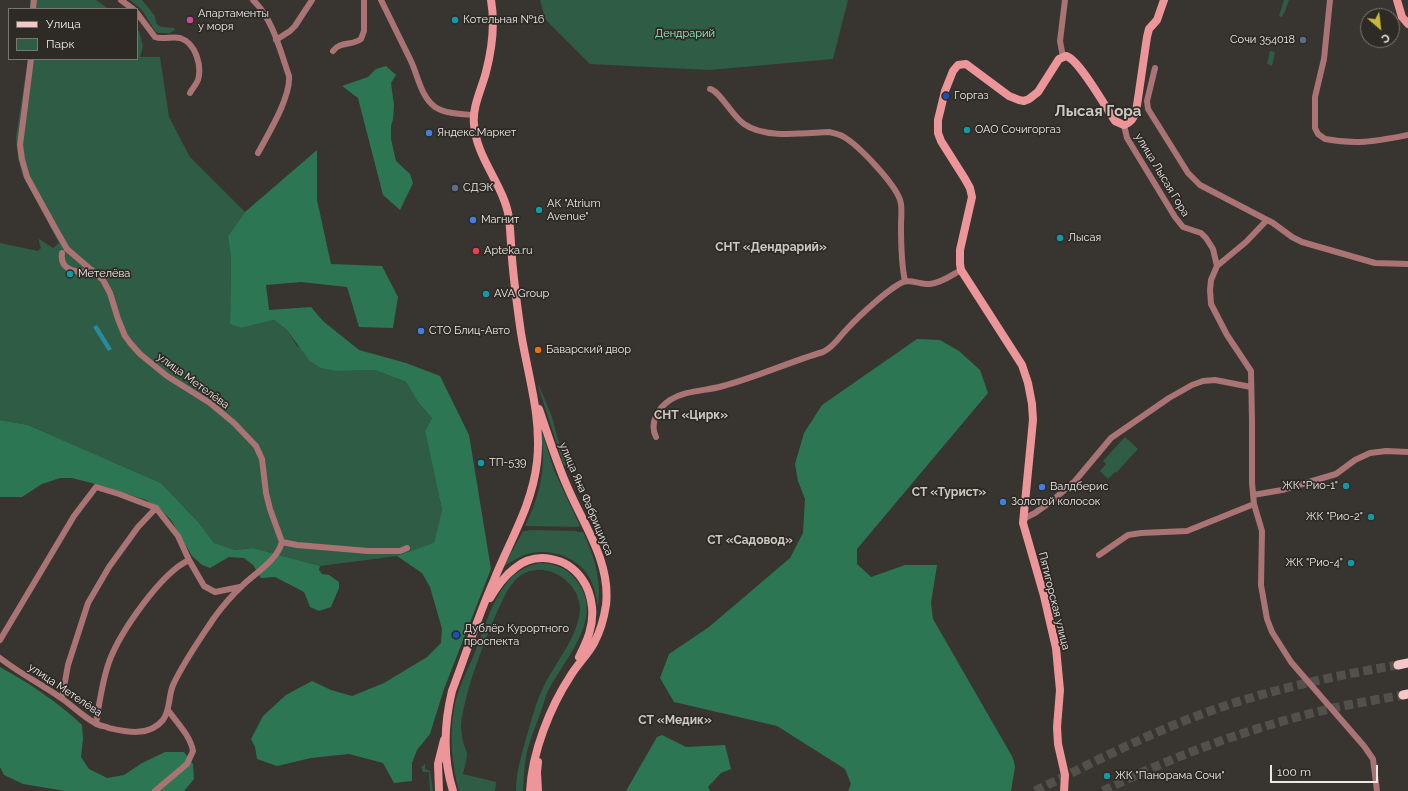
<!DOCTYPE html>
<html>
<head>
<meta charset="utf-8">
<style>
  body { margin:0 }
  #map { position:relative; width:1408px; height:791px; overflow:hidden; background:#383430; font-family:Raleway,sans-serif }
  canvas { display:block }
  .legend { position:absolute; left:8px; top:8px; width:130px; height:52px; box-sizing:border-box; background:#2e2a26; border:1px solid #7a7673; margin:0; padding:5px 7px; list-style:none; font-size:12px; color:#ebe8e6 }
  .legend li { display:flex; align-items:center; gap:8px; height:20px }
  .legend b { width:20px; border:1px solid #7a7673 }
  .north { position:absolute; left:1360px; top:8px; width:40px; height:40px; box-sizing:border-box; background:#2e2a26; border:1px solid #7a7673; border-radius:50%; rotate:152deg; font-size:11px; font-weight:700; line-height:16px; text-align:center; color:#ebe8e6 }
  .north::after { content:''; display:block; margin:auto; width:14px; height:18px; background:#c9bb3a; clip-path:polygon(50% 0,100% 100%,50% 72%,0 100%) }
  .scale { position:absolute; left:1270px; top:765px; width:108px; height:18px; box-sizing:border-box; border:2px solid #ebe8e6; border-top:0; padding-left:5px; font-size:12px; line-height:14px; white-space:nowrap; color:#ebe8e6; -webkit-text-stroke:3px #2e2a26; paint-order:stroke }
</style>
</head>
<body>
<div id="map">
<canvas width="1408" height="791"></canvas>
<ul class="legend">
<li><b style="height:5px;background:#f5c7c7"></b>Улица</li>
<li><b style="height:11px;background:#2f5c45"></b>Парк</li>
</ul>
<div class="north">С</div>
<div class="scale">100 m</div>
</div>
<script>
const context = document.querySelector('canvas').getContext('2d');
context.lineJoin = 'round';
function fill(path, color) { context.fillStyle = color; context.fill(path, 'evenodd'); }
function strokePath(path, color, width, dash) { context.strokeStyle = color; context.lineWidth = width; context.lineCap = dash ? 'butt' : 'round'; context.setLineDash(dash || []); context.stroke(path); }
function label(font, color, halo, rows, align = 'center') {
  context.font = font + ' Raleway,sans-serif'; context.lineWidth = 3.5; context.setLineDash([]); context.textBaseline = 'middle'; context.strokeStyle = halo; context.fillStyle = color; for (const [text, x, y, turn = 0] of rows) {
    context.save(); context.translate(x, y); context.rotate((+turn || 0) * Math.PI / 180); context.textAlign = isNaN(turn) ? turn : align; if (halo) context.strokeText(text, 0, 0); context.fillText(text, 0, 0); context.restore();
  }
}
fill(new Path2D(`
  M30,0H96L109,9H30Z
  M130,0H142L155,16L156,23L159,26L162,27L174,28L175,30L170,33H158L155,31L142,10Z
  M540,0H848L833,59L709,70L590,64L545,19Z
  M1284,0H1289L1285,11L1282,17L1279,16Z
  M137,30L139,31L143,46L140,57H160L169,117L190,157L245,212L228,236L231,259L230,324L241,328L274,320L286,329L297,346L338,371L375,370L406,382L418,402L432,418L425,431L442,510L434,544L397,556L320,566L253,548L235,550L214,543L199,523L161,483L28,425L0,420V243L38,251L41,248L39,242V239L53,248L59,243L23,176L18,159L16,137L28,59H137Z
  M1270,51L1275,52L1272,66L1267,64Z
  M538,386H539L552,417L560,447L567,464L564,466Z
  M543,435L554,470L580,526L578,527L525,526C539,497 547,468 541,436Z
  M1125,437L1138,449L1116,473L1115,472L1108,479L1100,471L1106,464L1103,461Z
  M528,530L577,531V532H583C594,556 602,580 598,607C596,594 593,580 584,570C569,553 544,548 524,555C517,558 511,562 504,566L523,531H528Z
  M539,563C554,563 567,568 576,580C607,618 563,660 547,693C544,701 542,709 539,717C535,727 531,738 528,748C524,762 524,777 523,791H516C516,771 522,754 527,735C532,719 536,701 544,686C556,661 577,639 580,610C581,588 557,567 536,570C526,571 519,575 513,583C506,591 502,602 497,612C483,645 466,688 461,724C461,730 462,739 464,745C465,748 467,751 467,754C467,760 464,768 463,774L496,782L495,791H459C452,767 449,734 454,709C457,690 466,673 474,655C484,630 491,600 510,579C518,570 528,566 539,563Z
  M425,764V769L430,771L433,791H430L429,772H423L421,767Z`), '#2f5c45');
fill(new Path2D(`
  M386,66L396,75L391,83L394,105L393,119L391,126V139L396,161L410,174L413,183L400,210L383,195L358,98L342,86L368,77L376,69Z
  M317,150V200L331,264L382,266L398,297L393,328L359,327L347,287L301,282L266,285L269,310L311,307L323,321L359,350L406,363L440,376L469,435L491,569L444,689L430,734L417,750L412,763V781L394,783L383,763L349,754L311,758L277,766L257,759L255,747L251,739L263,716L286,695L312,681L331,690L352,696L384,683L427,657L441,643L442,629L430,587L422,573L397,556L434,543L442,510L425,431L432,418L418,402L406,382L375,370L338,371L321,368L309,360L286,329L274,320L241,328L230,324L231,259L228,236L245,212Z
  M917,339L940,340L959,351L980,370L988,393L857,549V564L871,577L905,565H937L931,603L933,619L1013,758L1015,767L1011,791H848L851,784L845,769L777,726L674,702L660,678L669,654L709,627L790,558L803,533L805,499L798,481L795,464L804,433L822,405Z
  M0,420L28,425L161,483L199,523L214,543L235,550L253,548L320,566L319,570L322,574L329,575L339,582V588L331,607L319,611L310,607L304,592L275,577L261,578L253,565L244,558L229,557L210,568L202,565L192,556L171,520L159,508L146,500L99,485L72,478H60L42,484L22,497H0Z
  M0,667C29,683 58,702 82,725L83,739L81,757L89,769L107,778L124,775L142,763L165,752H184L193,764L194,779L184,791H65L23,784L4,775L0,767Z
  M662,735L686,747L725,745L731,769L721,773L708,787L710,791H626L657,737Z`), '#2c7654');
fill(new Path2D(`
  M97,325L112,349L108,351L93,327Z`), '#278b9f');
strokePath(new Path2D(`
  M1035,791C1080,769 1124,746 1169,727C1242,696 1320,678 1398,665
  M1103,791C1167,759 1236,733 1305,715C1337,706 1370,701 1403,695`), '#534f4b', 9, [9, 4.5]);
strokePath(new Path2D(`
  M121,0L133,9
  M253,0C273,19 280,50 289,76C291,97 268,134 258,153
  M381,0C391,20 401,41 411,61C418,76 421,97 435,107C446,114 461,114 474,115
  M1330,0L1324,59L1315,97V128L1318,134L1325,139C1358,145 1376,141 1408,135
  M33,9L34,0
  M137,13L155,37C163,40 172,36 180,38C196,43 202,66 198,80C196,85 192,89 190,93
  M276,40L290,31L295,26L312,0
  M333,51C340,41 352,46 361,39L364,31V0
  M1063,57L1060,41L1065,0
  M31,59L20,145L22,159L27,177L55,228L67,249L103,280L110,293L118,319L125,336L131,344L140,354L167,376L210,403L234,423L256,446L262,459L266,493L270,509L282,542L297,545L368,551H400L407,548
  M1155,68L1147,101L1148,109L1188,173L1200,185L1273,223L1292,237L1302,242L1375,263L1408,264
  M710,89C720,91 732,116 744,124C765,139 804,133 829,132C834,133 839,134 844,137C859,146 899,187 901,204C902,211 901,219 901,226C901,244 901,263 905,281
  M1124,125L1127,138L1175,217L1183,227L1201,233L1206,238L1213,249L1217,266L1211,280L1210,290L1211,304L1227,335L1251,371L1252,421V483L1254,504L1262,531L1261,585L1267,619L1272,632L1291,662L1364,746L1373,759L1377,791
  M62,253C59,271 79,274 92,270
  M1217,266L1246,242L1267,220
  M656,437C649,423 658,408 670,400C686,390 706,391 723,386C757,377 789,362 823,352C834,347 839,337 847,329C859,316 888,289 903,282C910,279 922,285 930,284C941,283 952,275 961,270
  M1253,495L1282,490L1336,474L1355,460L1370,453L1386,451L1408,452
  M1023,519L1035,513L1053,500L1075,481L1111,438L1169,398L1192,385L1203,381L1215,380L1251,387
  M1099,555L1128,535L1141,533L1187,531L1254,504
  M0,640L74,516L96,487L119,494L156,508L178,536L189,560L204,586L215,592L240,587
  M0,658C19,673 41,684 61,698C73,706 82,716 95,723C99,726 105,726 109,728C127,732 149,737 163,720C171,709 168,694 174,683C185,660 200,639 214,618C222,607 232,595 242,586C255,573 277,561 282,542
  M62,698L68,665L88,603L109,567L138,527L156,508
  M96,724C99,704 102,682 109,662C120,632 161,573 189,560
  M155,791L187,764L193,751C190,735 177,723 168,710`), '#aa7475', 6);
strokePath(new Path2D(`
  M1397,0L1402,17L1408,24
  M490,598C497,587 504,576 515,568C536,551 567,557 582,579C588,587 591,598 592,607C594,626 587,641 579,657
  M439,791L438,764L444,740
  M453,791C443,759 444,724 452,691C466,654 478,616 494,580C510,540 532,506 537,462C542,418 528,376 521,333C518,312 515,290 513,269C511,252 511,235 509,218C504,185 476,158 474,124C472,107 482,88 486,72C492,49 495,23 491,0
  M530,791C532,752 550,707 571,675C578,664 588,654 594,643C600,632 604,618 606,605C611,562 583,524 567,486C556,461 548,435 539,409
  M538,791L537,772L538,762
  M1064,791L1065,775L1058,744L1057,727L1060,690L1056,648L1044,596L1023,523L1033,420L1032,404L1028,383L1022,365L961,270L960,264V250L972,197L970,188L965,179L941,141L938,133V120L945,91L953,71L958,65L966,64L1009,96L1019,100L1024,101L1029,99L1038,92L1059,59L1066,56C1079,59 1106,108 1115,121L1124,125C1131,122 1133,119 1136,112L1147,37L1149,29L1157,20L1164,0`), '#ec9699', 8);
strokePath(new Path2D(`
  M1398,665L1408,663
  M1403,695L1408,694`), '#f5c7c7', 9);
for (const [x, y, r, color] of [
  [190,20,4,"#d1479c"],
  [455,20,4,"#0f9aa8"],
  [1303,40,4,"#5c6f8a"],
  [946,96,4,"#1a4fb4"],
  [967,130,4,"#0f9aa8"],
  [429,133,4,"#3f7fe0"],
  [455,188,4,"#5c6f8a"],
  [539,210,4,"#0f9aa8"],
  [473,220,4,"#3f7fe0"],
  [1060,238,4,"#0f9aa8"],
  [476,251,4,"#e0444e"],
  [70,274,4,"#0f9aa8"],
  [486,294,4,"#0f9aa8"],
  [421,331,4,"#3f7fe0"],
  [538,350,4,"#e8710a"],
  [481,463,4,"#0f9aa8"],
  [1346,486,4,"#0f9aa8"],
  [1042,487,4,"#3f7fe0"],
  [1003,502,4,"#3f7fe0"],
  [1371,517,4,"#0f9aa8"],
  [1351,563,4,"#0f9aa8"],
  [456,635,4,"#1a4fb4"],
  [1107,776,4,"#0f9aa8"]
]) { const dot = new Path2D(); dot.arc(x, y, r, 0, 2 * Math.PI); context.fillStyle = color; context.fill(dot); strokePath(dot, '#2e2a26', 1.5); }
label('11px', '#ebe8e6', '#2e2a26', [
  ["Апартаменты",198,14],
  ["у моря",198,27],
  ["Котельная №16",463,20],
  ["Сочи 354018",1295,40,"right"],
  ["Горгаз",954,96],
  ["ОАО Сочигоргаз",975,130],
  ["Яндекс.Маркет",437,133],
  ["СДЭК",463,188],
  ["АК \"Atrium",547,204],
  ["Avenue\"",547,217],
  ["Магнит",481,220],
  ["Лысая",1068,238],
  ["Apteka.ru",484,251],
  ["Метелёва",78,274],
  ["AVA Group",494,294],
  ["СТО Блиц-Авто",429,331],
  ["Баварский двор",546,350],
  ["ТП-539",489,463],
  ["ЖК \"Рио-1\"",1338,486,"right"],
  ["Валдберис",1050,487],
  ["Золотой колосок",1011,502],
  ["ЖК \"Рио-2\"",1363,517,"right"],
  ["ЖК \"Рио-4\"",1343,563,"right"],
  ["Дублёр Курортного",464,629],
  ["проспекта",464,642],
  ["ЖК \"Панорама Сочи\"",1115,776]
], 'left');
label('11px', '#8bf2bd', '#2e2a26', [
  ["Дендрарий",685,34]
]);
label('11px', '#ebe8e6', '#2e2a26', [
  ["улица Лысая Гора",1162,175,59],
  ["улица Метелёва",193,381,36],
  ["улица Яна Фабрициуса",586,499,67],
  ["Пятигорская улица",1054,601,76],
  ["улица Метелёва",65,690,34]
]);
label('bold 12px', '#ccc8c2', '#2e2a26', [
  ["СНТ «Дендрарий»",771,247],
  ["СНТ «Цирк»",691,415],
  ["СТ «Турист»",949,492],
  ["СТ «Садовод»",750,540],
  ["СТ «Медик»",675,720]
]);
label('bold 15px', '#ccc8c2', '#2e2a26', [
  ["Лысая Гора",1098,111]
]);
</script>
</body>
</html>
